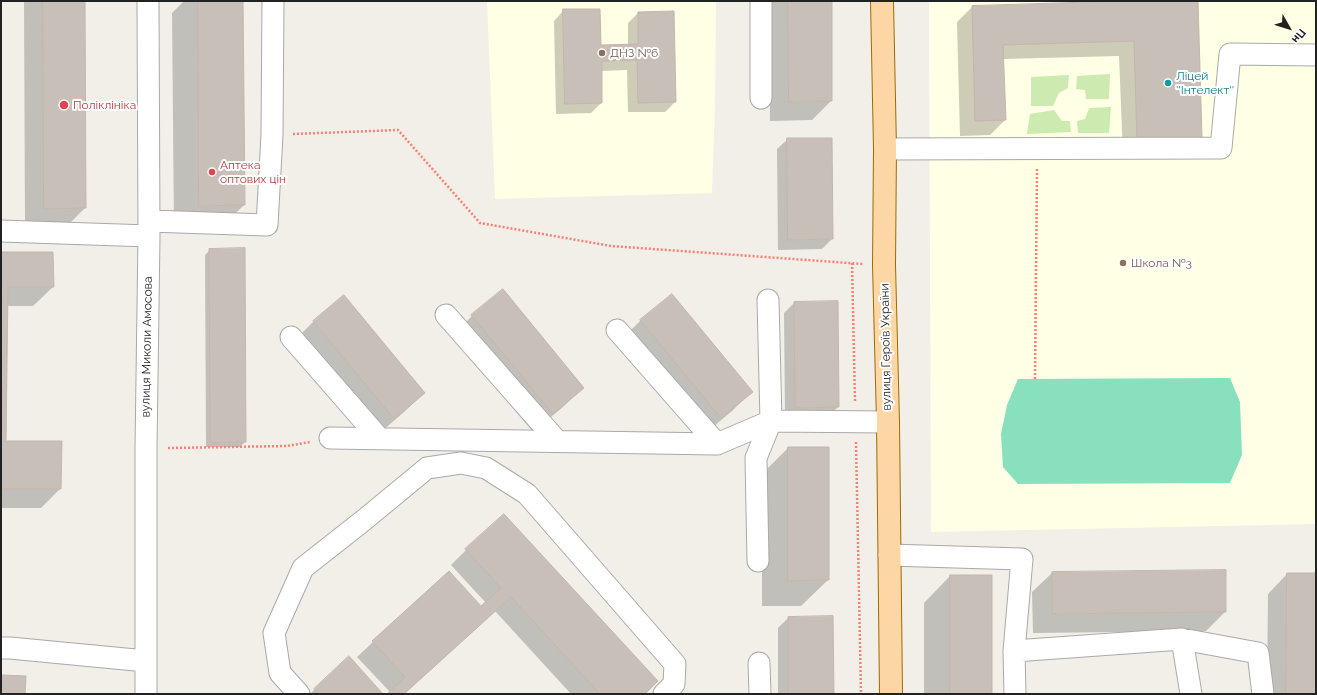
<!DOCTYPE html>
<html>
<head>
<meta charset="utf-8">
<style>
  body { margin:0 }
  #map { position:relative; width:1317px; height:695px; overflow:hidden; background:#f2efe9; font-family:Raleway,sans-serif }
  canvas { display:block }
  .frame { position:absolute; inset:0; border:2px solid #222; pointer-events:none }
  .north { position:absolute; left:1269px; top:8px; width:40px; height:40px; -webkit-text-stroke:3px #fff; paint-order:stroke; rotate:129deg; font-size:11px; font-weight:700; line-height:16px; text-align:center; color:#222 }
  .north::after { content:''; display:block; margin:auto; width:14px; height:18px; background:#222; clip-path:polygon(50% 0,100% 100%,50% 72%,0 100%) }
</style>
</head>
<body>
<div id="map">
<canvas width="1317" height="695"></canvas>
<div class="frame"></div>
<div class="north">Пн</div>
</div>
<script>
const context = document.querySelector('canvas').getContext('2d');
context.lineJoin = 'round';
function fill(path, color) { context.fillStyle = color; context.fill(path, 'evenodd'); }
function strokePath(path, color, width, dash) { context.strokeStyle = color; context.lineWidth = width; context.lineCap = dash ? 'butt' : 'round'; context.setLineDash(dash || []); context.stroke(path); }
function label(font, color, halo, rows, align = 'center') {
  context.font = font + ' Raleway,sans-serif'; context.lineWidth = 4; context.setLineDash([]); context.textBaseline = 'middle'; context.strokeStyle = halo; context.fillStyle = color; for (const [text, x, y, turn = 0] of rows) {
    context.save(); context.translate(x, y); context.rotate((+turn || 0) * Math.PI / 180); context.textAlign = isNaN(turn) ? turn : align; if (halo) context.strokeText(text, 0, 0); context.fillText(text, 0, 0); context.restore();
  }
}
fill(new Path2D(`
  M487,1H716L715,105L712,193L495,199Z
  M929,1H1316V524L931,532Z`), '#ffffe5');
fill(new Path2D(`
  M1110,74L1109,99H1086L1085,90L1076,89L1077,76Z
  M1069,75L1068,88L1059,93L1053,106H1031V77Z
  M1111,107L1109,133H1078L1077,121L1085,119L1089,108Z
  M1054,110L1062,121H1070L1071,132L1027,134L1030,114Z`), '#cdebb0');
fill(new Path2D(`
  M1230,378L1240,402L1242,455L1230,483L1018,484L1003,467L1001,434L1007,405L1018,379Z`), '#88e0be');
fill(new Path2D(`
  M24,1H84L85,208L66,227L25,228Z
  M184,1H242L244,205L218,231L174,232L172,13Z
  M769,1H831V101L812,120L770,121Z
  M1151,1H1197L1201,137L1123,155L1119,56L1003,59L1005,120L990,135L960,136L957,22L972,7Z
  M564,10L600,46L628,45V23L638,13L675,102L665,112H628L627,70L601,71V103L591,113L556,114L554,21Z
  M788,139L832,239L822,249L778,250L777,149Z
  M244,249L245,442L240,447H206L205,255L210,250Z
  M1,252L53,287L33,306H7L5,442L60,489L41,508H1Z
  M503,291L583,387L563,407L533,432L452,336L472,316Z
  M344,296L424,393L404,412L374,438L294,341L313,322Z
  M794,303L838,407L828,417H785L784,313Z
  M641,320L751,392L732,411L701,437L621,340Z
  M788,448L828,580L801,606H762V474Z
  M466,550L645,694H571L495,611L404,694H388L390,692L357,657L448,572L481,607L486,603L451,565Z
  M1225,571V612L1206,631L1033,633L1032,592L1052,573Z
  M1287,574H1316V694H1267L1268,594Z
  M950,576L991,694H924V603Z
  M788,618L833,694H778V628Z
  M349,658L382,694H310L314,690Z`), '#0003');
const building = new Path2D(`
  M43,1H85L86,208L44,209Z
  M198,1H243L245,205L199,206Z
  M788,1H832V101L789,102Z
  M1122,1H1198L1202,138L1137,140L1134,41L1003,45L1006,120L975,121L972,6Z
  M563,9H600L601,45L638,44V12L674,11L676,102L638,103L637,60L602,61V103L565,104Z
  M787,138H832L833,239L788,240Z
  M245,248L246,442L210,443L209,249Z
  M1,252H53L54,287H8L6,441H62L61,489H1Z
  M503,289L584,388L553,414L471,315Z
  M672,294L753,392L721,418L640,320Z
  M344,295L425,393L394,419L313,321Z
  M838,301L839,407L795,408L794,302Z
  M788,447H829V580L788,581Z
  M504,514L658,681L645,694H600L511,597L404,694H387L405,677L372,641L449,571L481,606L501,588L465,549Z
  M1226,570V612L1052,614V572Z
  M1287,573H1316V694H1286Z
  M950,575H992V694H950Z
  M833,616L834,694H788V617Z
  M349,656L383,694H318L314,689Z
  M1,675L26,676L25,694H1Z`);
fill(building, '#c7bfb8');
strokePath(building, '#c4b6ab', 1);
const minor = new Path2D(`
  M761,1V98
  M885,149L1221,148L1230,54L1316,55
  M149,221L267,225L272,135L273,1
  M1,231L149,236
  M446,315L557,441
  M617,330L717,444
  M291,337L379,438
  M330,438L717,444L771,421L888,422
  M889,555L1022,559L1014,651L1182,639L1191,694
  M758,561L756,458L771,421L768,300
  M1182,639L1258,653L1263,694
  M1,648H10L146,661
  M1014,651L1015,694
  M759,663L760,694
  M146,694V448L149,236L148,1
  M299,694L280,673L274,633L303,568L364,520L427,468L461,463L486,468L527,494L675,664L674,684L664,694`);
const major = new Path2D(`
  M882,1L885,149L884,265L888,422L891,694`);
strokePath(minor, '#a9a9a9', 23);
strokePath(major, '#a06b00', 24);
strokePath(new Path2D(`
  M293,134L398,130L480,223L611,246L863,264
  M852,263L855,401
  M1035,379L1037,169
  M856,442L861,694
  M168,448L287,446L310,442`), '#fa8072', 2.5, [2, 2]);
strokePath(minor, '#fff', 21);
strokePath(major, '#fcd6a4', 22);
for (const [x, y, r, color] of [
  [602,53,4,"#8d6e63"],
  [1168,83,4,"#0f9aa8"],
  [64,105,5,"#e0444e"],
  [212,172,4,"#e0444e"],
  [1123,263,4,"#8d6e63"]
]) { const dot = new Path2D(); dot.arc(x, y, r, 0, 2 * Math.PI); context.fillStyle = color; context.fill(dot); strokePath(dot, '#fff', 1.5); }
label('12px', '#785e54', '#fff', [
  ["ДНЗ №6",610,53],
  ["Школа №3",1131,263]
], 'left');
label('12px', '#0d838f', '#fff', [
  ["Ліцей",1176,76],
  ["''Інтелект''",1176,90]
], 'left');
label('12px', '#be3a42', '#fff', [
  ["Поліклініка",73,105],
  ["Аптека",220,165],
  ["оптових цін",220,179]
], 'left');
label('12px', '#222', '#fff', [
  ["вулиця Миколи Амосова",147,347,-89],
  ["вулиця Героїв України",886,347,-91]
]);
</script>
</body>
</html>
